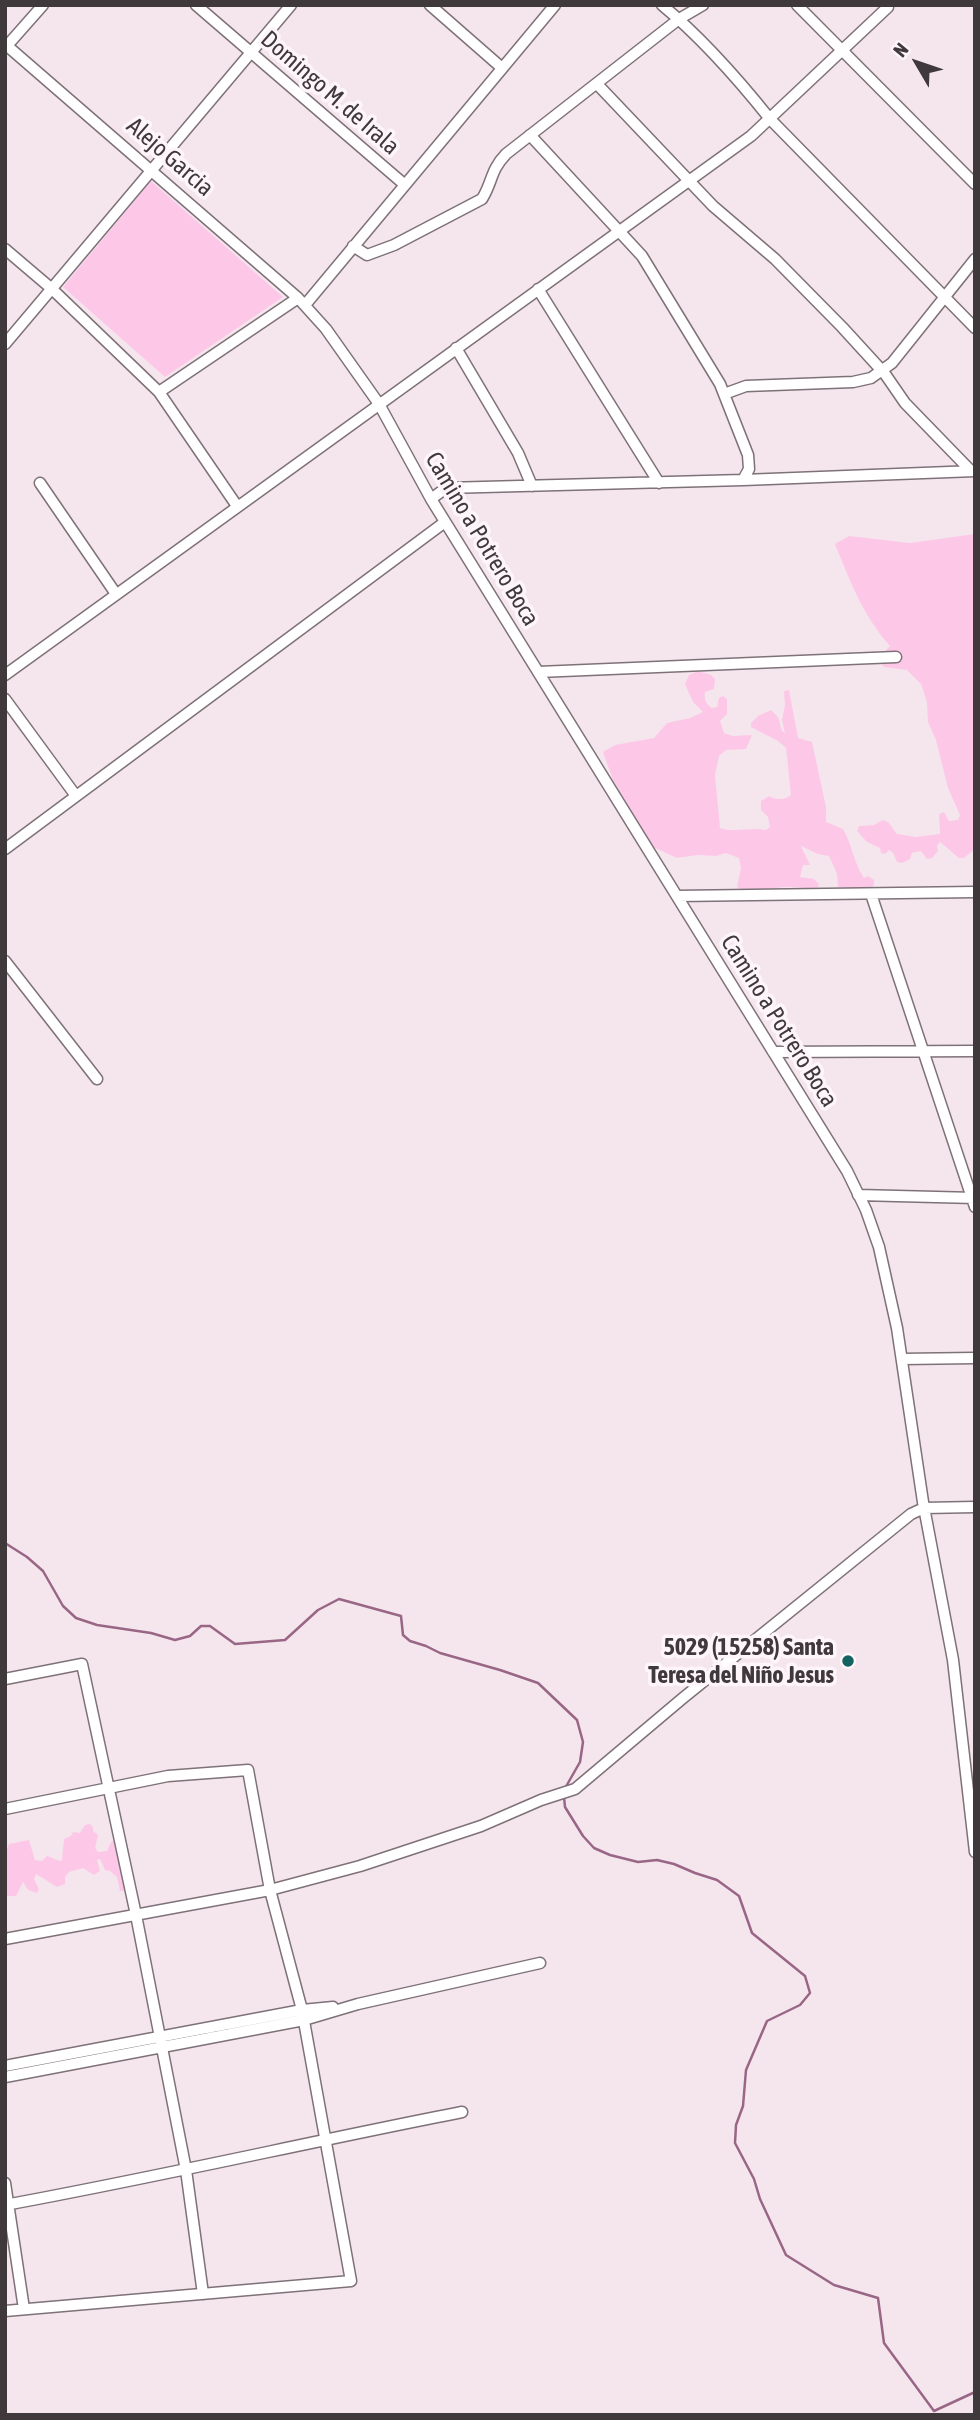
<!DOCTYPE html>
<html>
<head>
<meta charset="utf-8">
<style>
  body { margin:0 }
  #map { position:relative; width:980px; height:2420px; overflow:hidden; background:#f5e6ee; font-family:"Asap Condensed",sans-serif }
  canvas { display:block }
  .frame { position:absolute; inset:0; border:7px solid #3f393c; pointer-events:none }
  .north { position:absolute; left:882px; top:28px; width:70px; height:70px; -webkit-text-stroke:5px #fef5fa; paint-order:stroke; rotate:309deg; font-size:19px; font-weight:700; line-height:28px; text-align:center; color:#3f393c }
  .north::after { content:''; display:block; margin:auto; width:24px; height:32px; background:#3f393c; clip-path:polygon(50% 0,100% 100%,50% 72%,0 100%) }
</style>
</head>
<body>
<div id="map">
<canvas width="980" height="2420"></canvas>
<div class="frame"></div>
<div class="north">N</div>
</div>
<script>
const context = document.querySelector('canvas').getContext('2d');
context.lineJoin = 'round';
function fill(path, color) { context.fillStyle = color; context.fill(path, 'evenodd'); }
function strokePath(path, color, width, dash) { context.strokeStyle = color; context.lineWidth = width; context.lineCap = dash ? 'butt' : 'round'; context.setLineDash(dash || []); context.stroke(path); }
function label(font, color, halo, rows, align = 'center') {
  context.font = font + ' "Asap Condensed",sans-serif'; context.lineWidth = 7; context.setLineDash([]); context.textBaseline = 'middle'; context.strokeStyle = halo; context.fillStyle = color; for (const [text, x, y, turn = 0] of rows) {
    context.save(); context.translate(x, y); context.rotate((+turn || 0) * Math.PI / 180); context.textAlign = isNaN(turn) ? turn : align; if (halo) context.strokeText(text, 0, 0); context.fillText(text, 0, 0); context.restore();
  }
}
fill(new Path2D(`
  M151,181L283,297L165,377L63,287Z
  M975,534V849L964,858H959L940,842L937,846L938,851L932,858L927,859L921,851L912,853L910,859L902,863L897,862L893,853L889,850L885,854L881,853L880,848L867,842L857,831L859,826L874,825L883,820L888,822L897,834L916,837L940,834L939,814L944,812L949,821L958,820L960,815L948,788L936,740L928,722L927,702L921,684L907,670L884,667L881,663L883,653L890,646C863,616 850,581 835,544L849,536L910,543Z
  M698,671L711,675L715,679L714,689L705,692C704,700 706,704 712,708L717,707L719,698L723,696L727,699V714L720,721L724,733L733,736L752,735L746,749L726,750L719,756L715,775L720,828C735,833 750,827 766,830L770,827L768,817L761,810V801L769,796C775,800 785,800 791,795L786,748L778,741L751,727V723L758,716L771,710L778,717L782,731L785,733L782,720L785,705L784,691L789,690L798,738L812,742L826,807V822L843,829C852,844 855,866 864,878L868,876L874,880V885L871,889L838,887L837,874L829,856L818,854L801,846L810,865H803L800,877L814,879L819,884L818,887C807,889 799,887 788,887C771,886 753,898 737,887L741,868L739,858L726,853L716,856L697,855L677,858L653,847L613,780L603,752L615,745L654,738L667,723L690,718L703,712L693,702L685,684L689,675Z
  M90,1824L93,1827V1831L98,1835L95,1848L98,1852L107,1851L111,1842L115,1840C118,1846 126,1885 124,1891H120L117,1877L110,1871L105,1870L100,1859L97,1860L100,1871L94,1875L83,1868L69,1872L65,1877V1884L57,1887L36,1874L34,1879L39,1889L37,1893L28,1890L23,1882L16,1896H7L5,1854L9,1844L29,1840L35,1860L42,1861L47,1856L60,1861L62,1860L64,1839L71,1836L73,1832L80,1833L85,1825Z`), '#fdc8e7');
strokePath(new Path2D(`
  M5,1543L27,1557L43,1571L63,1606L76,1618L97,1625L151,1633L175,1640L190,1636L201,1626H210L235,1644L285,1640L318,1610L339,1599L401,1616L403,1635L410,1641L426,1646L440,1653L500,1670L538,1683L577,1720L583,1742L580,1762L564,1790
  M564,1797L565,1807L583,1836L594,1848L610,1855L638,1862L657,1860L674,1864L695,1873L717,1880L739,1896L752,1933L805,1976L810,1993L800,2005L767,2021L746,2070L743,2106L736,2125L735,2143L754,2179L760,2199L786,2255L834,2285L878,2298L884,2343L934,2411L975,2392`), '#996686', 2.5);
const minor = new Path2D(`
  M196,5L405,185
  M430,5L502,68
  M662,5C702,38 738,79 770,119L975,328
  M797,5L975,184
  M5,44L298,298L326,329L379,404L431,499L847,1171L866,1210L879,1247L897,1328L923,1502L953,1660L975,1852
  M5,48L43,5
  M597,84L713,206L775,259L842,327L885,374L905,403L971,471
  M530,135L642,256L720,384L748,455L749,469L743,480
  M353,246L367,255L394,245L482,199C493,181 490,171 506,154L679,19L703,5
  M5,249L52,289L159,392L237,506
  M538,289L659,483
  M305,305L555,5
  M5,344L291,5
  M456,348L518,453L532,486
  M159,392L298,298
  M724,394L746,386L853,382L871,378L892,363L975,259
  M40,483L116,594
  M431,499L446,488L743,480L975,471
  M538,672L896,657
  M5,675L751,136L888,7
  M5,699L76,796
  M5,849L445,522
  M871,894L975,1207
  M677,896L975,892
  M5,961L97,1079
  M773,1052L975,1051
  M858,1195L975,1198
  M902,1359L975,1358
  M5,1679L82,1664L136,1915L186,2170L203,2294
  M5,1809L168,1776L248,1770L270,1890L302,2010L351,2281L5,2311
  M5,1939L270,1890L360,1866L481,1826L541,1800L575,1789L683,1698L911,1514L924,1508L975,1507
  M5,2066L302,2010L333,2007
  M5,2077L304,2020L358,2004L540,1963
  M5,2183L24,2309
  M5,2205C158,2177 309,2142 462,2112`);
strokePath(minor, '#7e7178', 13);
strokePath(minor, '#fff', 10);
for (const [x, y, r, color] of [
  [848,1661,7,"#146361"]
]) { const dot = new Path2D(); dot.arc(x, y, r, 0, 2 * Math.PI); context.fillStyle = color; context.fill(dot); strokePath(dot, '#fef5fa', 2.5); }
label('24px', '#3f393c', '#fef5fa', [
  ["Domingo M. de Irala",330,93,41],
  ["Alejo Garcia",170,157,41],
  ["Camino a Potrero Boca",482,539,59],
  ["Camino a Potrero Boca",779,1021,58]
]);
label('bold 24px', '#3f393c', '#fef5fa', [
  ["5029 (15258) Santa",834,1647],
  ["Teresa del Niño Jesus",834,1675]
], 'right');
</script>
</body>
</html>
